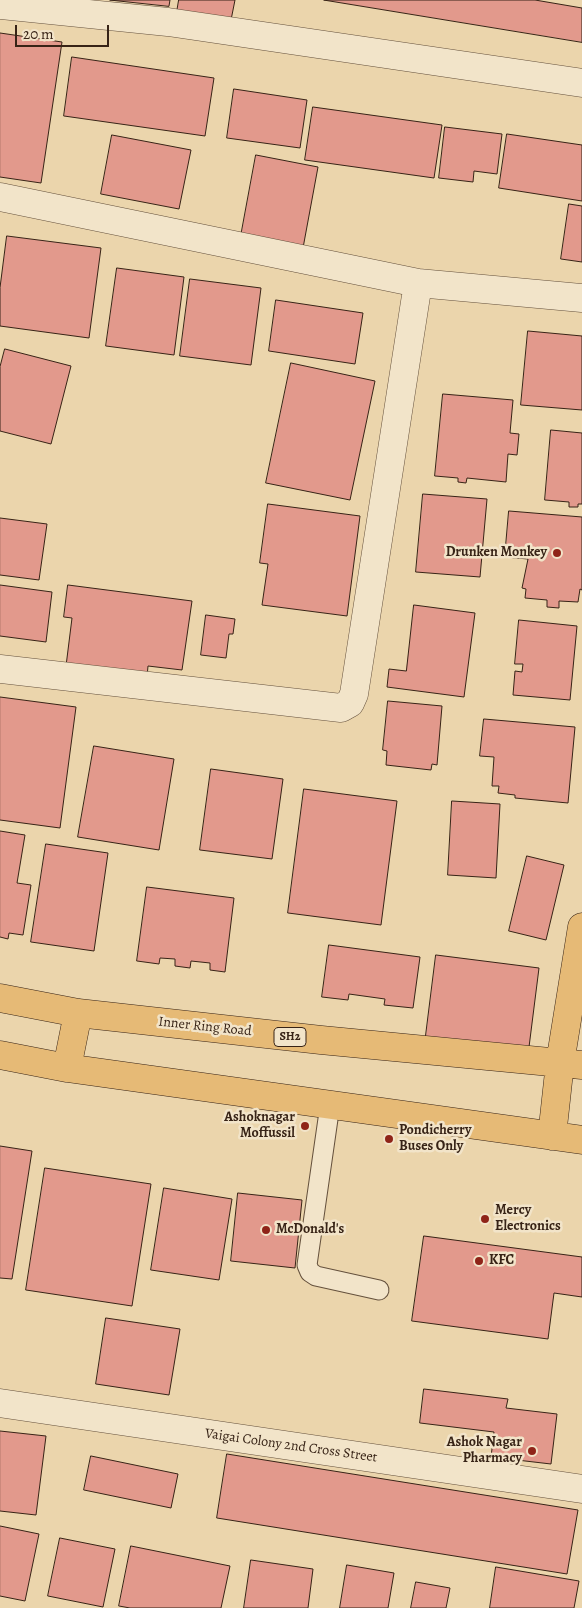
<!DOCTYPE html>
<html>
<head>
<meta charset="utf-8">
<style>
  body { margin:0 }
  #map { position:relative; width:582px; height:1608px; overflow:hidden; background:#ebd5ac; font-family:Alegreya,serif }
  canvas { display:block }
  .scale { position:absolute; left:15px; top:25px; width:94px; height:22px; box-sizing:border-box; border:2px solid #372316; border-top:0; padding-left:6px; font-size:15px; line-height:18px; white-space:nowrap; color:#372316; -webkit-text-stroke:4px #f2e4c9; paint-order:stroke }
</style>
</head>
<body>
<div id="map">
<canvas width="582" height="1608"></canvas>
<div class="scale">20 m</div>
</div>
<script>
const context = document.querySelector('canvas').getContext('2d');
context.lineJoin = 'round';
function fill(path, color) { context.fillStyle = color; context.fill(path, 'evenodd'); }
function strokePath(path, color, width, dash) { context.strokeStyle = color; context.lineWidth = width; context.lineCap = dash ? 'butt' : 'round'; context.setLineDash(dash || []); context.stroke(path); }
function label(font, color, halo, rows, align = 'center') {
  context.font = font + ' Alegreya,serif'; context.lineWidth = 5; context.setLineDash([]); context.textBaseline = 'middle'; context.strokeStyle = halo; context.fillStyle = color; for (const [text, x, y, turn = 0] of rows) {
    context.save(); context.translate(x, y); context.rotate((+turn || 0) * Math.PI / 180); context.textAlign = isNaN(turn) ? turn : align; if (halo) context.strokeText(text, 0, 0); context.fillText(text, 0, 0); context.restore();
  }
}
const building = new Path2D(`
  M110,0H170L169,6Z
  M179,0H235L231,20L177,12Z
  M324,0H535L582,8V42Z
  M0,33L62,42L41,183L0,177Z
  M72,57L214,78L205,136L64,116Z
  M234,89L307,100L300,148L227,138Z
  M313,107L442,125L434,178L305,160Z
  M445,127L502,134L497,174L474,171L473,182L439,178Z
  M507,134L582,145V201L499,188Z
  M112,135L191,150L179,209L101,194Z
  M256,155L318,167L303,248L241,236Z
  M569,204L582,206V262L561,259Z
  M7,236L101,248L89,338L0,326V288Z
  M117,268L184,277L174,355L106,346Z
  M190,279L261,288L251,365L180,356Z
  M276,300L363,313L355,364L269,351Z
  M528,331L582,336V410L521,405Z
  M5,349L71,366L51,444L0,431V367Z
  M291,363L375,381L350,500L266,483Z
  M443,394L513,400L510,433L519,434L517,455L508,454L506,482L467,478L466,483L458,482V478L435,476Z
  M551,430L582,433V504H578V507H569V502L545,500Z
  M423,494L487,499L480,577L416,572Z
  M268,504L360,516L347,616L262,605L268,564L260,563Z
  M509,511L582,517V590L580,589L578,602L559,601V608L547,607V600L525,598L526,589L522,588L528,559L505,557Z
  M0,518L47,524L39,580L0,575Z
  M0,585L52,592L46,642L0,636Z
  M68,585L192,601L182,670L148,666L147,677L66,666L72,618L64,617Z
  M414,605L475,613L464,697L387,687L389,669L406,671Z
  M206,615L235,619L233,634H229L226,658L201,655Z
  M519,620L577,626L570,700L513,695L515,671L522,672L523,664H515Z
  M0,697L76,707L60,828L0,820Z
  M388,701L442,706L437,765L432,764L431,770L386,765L387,751L383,750Z
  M484,719L575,727L568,803L515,798V795L498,793L499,786H492L494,757L480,756Z
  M94,746L174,759L159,850L78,837Z
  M211,769L283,779L272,859L200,850Z
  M304,789L397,801L381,925L288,913Z
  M452,801L500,804L496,878L448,875Z
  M0,831L25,835L17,883L31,885L23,935L9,933L8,939L0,937Z
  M46,844L108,853L94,951L31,942Z
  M527,856L564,865L546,940L509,931Z
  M147,887L234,898L225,972L210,970V963L191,961L190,968L175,966V959L160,958L159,964L137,961Z
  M329,945L420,957L413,1008L384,1005L385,999L349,994L348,1000L322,997Z
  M436,955L539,968L528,1055L425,1043Z
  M0,1146L32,1151L12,1279L0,1278Z
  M45,1168L151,1184L132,1306L26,1290Z
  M164,1188L232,1199L219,1280L151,1270Z
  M238,1193L302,1200L295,1268L231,1261Z
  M424,1236L582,1257V1297L554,1293L548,1339L412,1321Z
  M106,1318L180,1329L169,1395L96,1384Z
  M424,1389L508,1399L506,1408L557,1414L551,1464L491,1457L494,1432L420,1423Z
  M0,1431L46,1436L36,1515L0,1511Z
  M227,1454L578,1510L567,1574L217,1518Z
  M91,1456L178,1474L171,1508L84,1490Z
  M0,1526L39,1534L25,1601L0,1596Z
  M60,1538L115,1549L103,1607L48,1596Z
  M131,1546L230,1566L221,1608H130L119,1606Z
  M251,1560L313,1569L308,1608H244Z
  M347,1565L394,1573L388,1608H340Z
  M496,1567L579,1581L574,1608H490Z
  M416,1582L450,1588L446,1608H411Z`);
fill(building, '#e2998c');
strokePath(building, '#372316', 1);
const service = new Path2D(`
  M330,1105L307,1265L310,1272L316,1276L379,1290`);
const minor = new Path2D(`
  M0,5L168,22L582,83
  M0,197L418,283L582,298
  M0,669L341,708L350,703L354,694L418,283
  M0,1403L582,1489`);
const primary = new Path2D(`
  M0,998L78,1013L321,1040L582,1065
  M0,1055L67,1068L582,1140
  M67,1068L78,1013
  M552,1136L560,1063L582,927`);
strokePath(service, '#64503c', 21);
strokePath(minor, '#64503c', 29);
strokePath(primary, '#372316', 29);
strokePath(service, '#f2e4c9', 19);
strokePath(minor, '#f2e4c9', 28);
strokePath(primary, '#e6ba76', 28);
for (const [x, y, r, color] of [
  [557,553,5,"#8f2418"],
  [305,1126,5,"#8f2418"],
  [389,1139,5,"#8f2418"],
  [485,1219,5,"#8f2418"],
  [266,1230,5,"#8f2418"],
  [479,1261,5,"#8f2418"],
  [532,1451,5,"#8f2418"]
]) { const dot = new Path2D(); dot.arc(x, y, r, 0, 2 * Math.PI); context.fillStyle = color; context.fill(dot); strokePath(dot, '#f2e4c9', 2); }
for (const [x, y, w] of [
  [290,1037,32]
]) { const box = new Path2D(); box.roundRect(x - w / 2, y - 9.5, w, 19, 4); context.fillStyle = '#f2e4c9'; context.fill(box); strokePath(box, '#372316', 1); }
label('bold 12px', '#372316', null, [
  ["SH2",290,1037]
]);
label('bold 14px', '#372316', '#f2e4c9', [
  ["Drunken Monkey",547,553,"right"],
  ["Ashoknagar",295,1118,"right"],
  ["Moffussil",295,1134,"right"],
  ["Pondicherry",399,1131],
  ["Buses Only",399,1147],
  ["Mercy",495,1211],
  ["Electronics",495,1227],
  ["McDonald's",276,1230],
  ["KFC",489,1261],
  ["Ashok Nagar",522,1443,"right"],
  ["Pharmacy",522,1459,"right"]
], 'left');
label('14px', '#372316', '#f2e4c9', [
  ["Inner Ring Road",205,1027,6],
  ["Vaigai Colony 2nd Cross Street",291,1446,8]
]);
</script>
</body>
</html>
